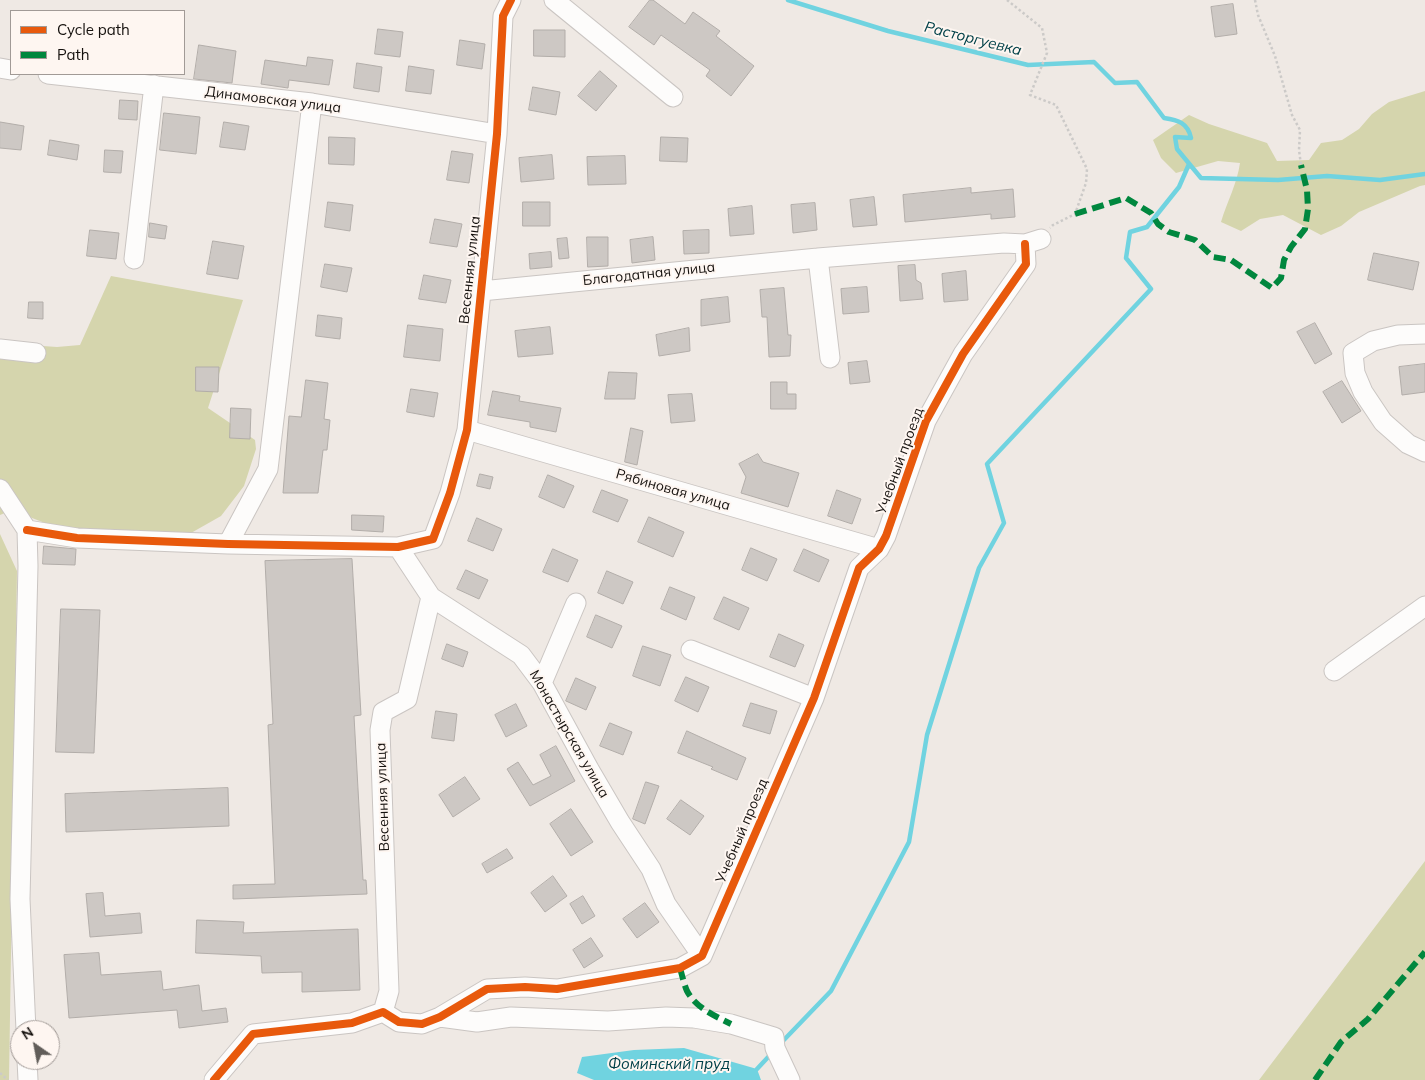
<!DOCTYPE html>
<html>
<head>
<meta charset="utf-8">
<style>
  body { margin:0 }
  #map { position:relative; width:1425px; height:1080px; overflow:hidden; background:#efe9e4; font-family:Mulish,sans-serif }
  canvas { display:block }
  .legend { position:absolute; left:10px; top:10px; width:175px; height:65px; box-sizing:border-box; background:#fef6f1; border:1px solid #a19a96; margin:0; padding:6px 9px; list-style:none; font-size:15px; color:#15110e }
  .legend li { display:flex; align-items:center; gap:10px; height:25px }
  .legend b { width:25px; border:1px solid #a19a96 }
  .north { position:absolute; left:10px; top:1020px; width:50px; height:50px; box-sizing:border-box; background:#fef6f1; border:1px solid #a19a96; border-radius:50%; rotate:327deg; font-size:14px; font-weight:700; line-height:20px; text-align:center; color:#15110e }
  .north::after { content:''; display:block; margin:auto; width:18px; height:22px; background:#615d59; clip-path:polygon(50% 0,100% 100%,50% 72%,0 100%) }
</style>
</head>
<body>
<div id="map">
<canvas width="1425" height="1080"></canvas>
<ul class="legend">
<li><b style="height:6px;background:#e8590c"></b>Cycle path</li>
<li><b style="height:6px;background:#00873e"></b>Path</li>
</ul>
<div class="north">N</div>
</div>
<script>
const context = document.querySelector('canvas').getContext('2d');
context.lineJoin = 'round';
function fill(path, color) { context.fillStyle = color; context.fill(path, 'evenodd'); }
function strokePath(path, color, width, dash) { context.strokeStyle = color; context.lineWidth = width; context.lineCap = dash ? 'butt' : 'round'; context.setLineDash(dash || []); context.stroke(path); }
function label(font, color, halo, rows, align = 'center') {
  context.font = font + ' Mulish,sans-serif'; context.lineWidth = 4; context.setLineDash([]); context.textBaseline = 'middle'; context.strokeStyle = halo; context.fillStyle = color; for (const [text, x, y, turn = 0] of rows) {
    context.save(); context.translate(x, y); context.rotate((+turn || 0) * Math.PI / 180); context.textAlign = isNaN(turn) ? turn : align; if (halo) context.strokeText(text, 0, 0); context.fillText(text, 0, 0); context.restore();
  }
}
fill(new Path2D(`
  M1425,91V185L1420,186L1359,212L1341,226L1321,235L1283,215L1260,219L1241,231L1221,222C1227,202 1237,184 1240,163L1218,161L1176,173L1161,158L1153,140L1189,115L1209,124L1267,143L1277,161L1309,160L1321,143L1342,140L1359,129L1372,114L1389,102Z
  M111,276L243,300L208,408L255,440L256,449L244,486L221,516L161,550L75,535L12,510L0,515V343L57,347L80,345Z
  M0,534L17,571L9,1080H0Z
  M1425,861V1080H1259Z`), '#d5d5ad');
fill(new Path2D(`
  M684,1048L757,1069L761,1080H594L577,1073L582,1057L634,1050Z`), '#70d3e0');
strokePath(new Path2D(`
  M788,0L888,31L1028,65L1094,62L1115,83L1137,82L1164,118C1178,120 1188,123 1191,138L1175,137L1177,149L1201,178L1278,180L1327,176L1380,180L1425,174
  M780,1044L831,991L909,842L927,735L979,568L1004,523L987,464L1151,289L1126,258L1130,232L1147,227L1179,187L1189,164
  M757,1069L771,1054`), '#70d3e0', 4.5);
const building = new Path2D(`
  M650,0H653L685,24L693,12L720,31L716,36L754,66L731,96L706,76L710,70L661,35L654,45L629,27Z
  M1233,4L1237,34L1215,37L1211,7Z
  M378,29L403,32L400,57L375,54Z
  M534,30H565V57L534,56Z
  M460,40L485,44L482,69L457,65Z
  M199,45L236,51L232,83L194,79Z
  M308,57L333,60L329,85L289,80L288,88L261,84L265,60L306,66Z
  M357,63L382,67L379,92L354,88Z
  M409,66L434,70L431,94L406,91Z
  M600,71L617,86L596,111L578,96Z
  M533,87L560,92L556,115L529,110Z
  M120,100L138,101L137,120L119,119Z
  M164,113L200,117L196,154L160,150Z
  M0,122L24,126L21,150L0,148Z
  M224,122L249,126L245,150L220,147Z
  M329,137L355,138L354,165L329,164Z
  M661,137L688,138L687,162L660,161Z
  M50,140L79,145L77,160L48,155Z
  M105,150L123,151L121,173L104,172Z
  M452,151L473,154L469,183L447,180Z
  M552,155L554,179L521,182L519,158Z
  M625,156L626,184L588,185L587,157Z
  M971,188V193L1013,189L1015,217L991,219V214L905,222L903,195Z
  M874,197L877,225L853,227L850,200Z
  M328,202L353,205L350,231L325,227Z
  M523,202H550V226H523Z
  M815,203L817,230L793,233L791,205Z
  M752,206L754,234L730,236L728,209Z
  M435,219L462,224L457,247L430,243Z
  M150,223L167,226L165,239L149,237Z
  M90,230L119,233L116,259L87,256Z
  M709,230V253L684,254L683,231Z
  M587,237H608V266L588,267Z
  M653,237L655,260L632,263L630,240Z
  M567,238L569,258L559,259L557,239Z
  M213,241L244,246L238,279L207,274Z
  M551,252L552,267L530,269L529,254Z
  M1374,253L1419,262L1413,290L1368,280Z
  M325,264L352,268L347,292L321,287Z
  M915,265L916,280L921,283L923,299L900,301L898,266Z
  M966,271L968,300L944,302L942,274Z
  M424,275L451,280L446,303L419,299Z
  M867,287L869,312L843,314L841,289Z
  M784,288L788,335H791L790,356L769,357L767,317H762L760,290Z
  M728,297L730,322L701,326V300Z
  M29,302H43V319L28,318Z
  M318,315L342,318L340,339L316,336Z
  M1315,323L1332,354L1315,364L1297,332Z
  M408,325L443,329L440,361L404,357Z
  M550,327L553,354L518,357L515,331Z
  M689,328L690,351L659,356L656,335Z
  M867,361L870,382L850,384L848,363Z
  M1425,364V392L1402,395L1399,367Z
  M196,367H219L218,392L196,391Z
  M609,372L637,373L635,399H605Z
  M306,380L328,383L324,419L330,420L327,450H323L318,493H283L289,416L301,417Z
  M1342,381L1361,411L1342,423L1323,392Z
  M771,382H787V394H796V409H771Z
  M411,389L438,393L434,417L407,412Z
  M493,391L520,396L519,401L561,408L556,432L530,427V422L488,415Z
  M692,394L695,421L671,423L668,395Z
  M231,408L251,409L250,439L230,438Z
  M631,428L643,431L637,465L625,462Z
  M758,454L763,462L799,473L788,507L741,493L746,477L739,464Z
  M480,474L493,477L490,489L477,486Z
  M548,475L574,486L564,508L539,497Z
  M602,490L628,500L618,522L593,512Z
  M837,490L861,499L852,524L828,516Z
  M352,515L384,516L383,532L352,530Z
  M649,517L684,532L673,557L638,542Z
  M477,518L502,529L493,551L468,541Z
  M44,546L76,549L75,565L43,564Z
  M751,548L777,559L767,581L742,570Z
  M553,549L578,560L568,582L543,572Z
  M804,549L829,560L819,582L794,571Z
  M352,559L361,715L354,716L363,880H366L367,894L233,899V885L275,884L268,725L273,724L265,561Z
  M466,570L488,580L479,599L457,589Z
  M607,571L633,582L623,604L598,593Z
  M670,587L695,597L686,620L661,609Z
  M724,597L749,608L739,630L714,619Z
  M61,609L100,610L94,753L56,752Z
  M596,615L622,626L612,648L587,637Z
  M779,634L804,645L795,667L770,657Z
  M447,644L468,652L463,667L442,659Z
  M643,646L671,655L660,686L633,676Z
  M686,677L709,687L698,712L675,701Z
  M576,678L596,687L586,710L566,701Z
  M751,703L777,711L770,734L743,726Z
  M516,704L527,726L506,737L495,715Z
  M436,711L457,714L454,741L432,738Z
  M610,723L632,732L623,755L600,746Z
  M687,731L746,758L737,780L711,769L713,767L678,753Z
  M556,746L575,781L530,806L507,769L518,762L533,785L551,776L540,755Z
  M465,777L480,799L453,817L439,795Z
  M646,782L659,786L645,824L633,819Z
  M228,788L229,826L66,832L65,794Z
  M681,800L704,816L690,835L667,819Z
  M571,809L593,842L571,856L550,824Z
  M507,849L513,858L487,873L482,864Z
  M553,876L567,896L545,912L531,893Z
  M103,893L105,916L140,913L142,933L90,937L86,894Z
  M583,896L595,916L582,924L570,904Z
  M645,903L659,922L637,938L623,919Z
  M197,920L244,922L243,933L358,929L360,990L302,992V972L262,973L261,956L196,953Z
  M591,938L603,956L584,968L573,950Z
  M99,953L101,975L161,971L163,990L199,985L202,1011L226,1008L228,1022L179,1028L177,1010L69,1018L64,955Z`);
fill(building, '#cdc8c4');
strokePath(building, '#b2ada9', 1);
const minor = new Path2D(`
  M554,0L673,97
  M0,68L11,70
  M48,74L312,103L497,134
  M818,258L830,358
  M134,259L154,85
  M481,291L818,258L1004,243L1025,244L1041,239
  M1425,334L1398,335L1373,341L1353,353L1355,373L1363,392L1383,422L1408,444L1425,452
  M0,349L36,353
  M467,430L879,549
  M0,489L27,530L28,566L20,899L26,1030
  M27,530L77,538L228,544L398,547L433,539L450,493L467,430L497,134L503,16L511,0
  M228,544L268,469L312,103
  M398,547L431,597L521,655L542,683L589,769L620,822L651,869L666,904L702,956
  M691,650L814,698
  M1334,671L1425,606
  M542,683L576,603
  M383,1012L389,991L380,730L383,712L407,699L431,597
  M440,1017L477,1022L511,1017L608,1021L666,1017L694,1018L731,1024L774,1037L775,1048L790,1080
  M27,1060L28,1080
  M214,1080L253,1034L352,1023L383,1012L399,1022L422,1024L440,1017L487,989L525,987L557,989L680,968L702,956L814,698L859,568L879,549L886,536L926,421L963,354L1026,264L1025,244`);
strokePath(minor, '#cac5c2', 21);
strokePath(new Path2D(`
  M1007,0L1042,28L1047,53L1030,95L1056,105L1087,169L1086,183L1075,214L1053,225L1050,228
  M1255,0L1258,15L1275,56L1292,115L1300,130L1299,150L1301,165
  M0,1073L8,1080`), '#cccac8', 2.5, [2.5, 2.5]);
strokePath(minor, '#fdfcfb', 19);
strokePath(new Path2D(`
  M1075,214L1126,198L1151,213L1158,224L1169,232L1195,240L1213,257L1231,260L1272,288L1281,278L1284,260L1291,247L1305,229L1308,209L1307,190L1301,165
  M680,968C682,975 684,984 687,991C696,1008 715,1016 731,1024
  M1315,1080L1341,1042L1368,1019L1425,952`), '#00873e', 6, [12, 6]);
strokePath(new Path2D(`
  M27,530L77,538L228,544L398,547L433,539L450,493L467,430L497,134L503,16L511,0
  M214,1080L253,1034L352,1023L383,1012L399,1022L422,1024L440,1017L487,989L525,987L557,989L680,968L702,956L814,698L859,568L879,549L886,536L926,421L963,354L1026,264L1025,244`), '#e8590c', 8);
label('14px', '#15110e', '#fef6f1', [
  ["Динамовская улица",273,100,7],
  ["Весенняя улица",470,270,-84],
  ["Благодатная улица",649,274,-6],
  ["Учебный проезд",900,461,-70],
  ["Рябиновая улица",673,490,16],
  ["Монастырская улица",569,734,60],
  ["Весенняя улица",383,797,-92],
  ["Учебный проезд",742,831,-67]
]);
label('italic 15px', '#004048', '#fef6f1', [
  ["Расторгуевка",973,39,14],
  ["Фоминский пруд",669,1064]
]);
</script>
</body>
</html>
